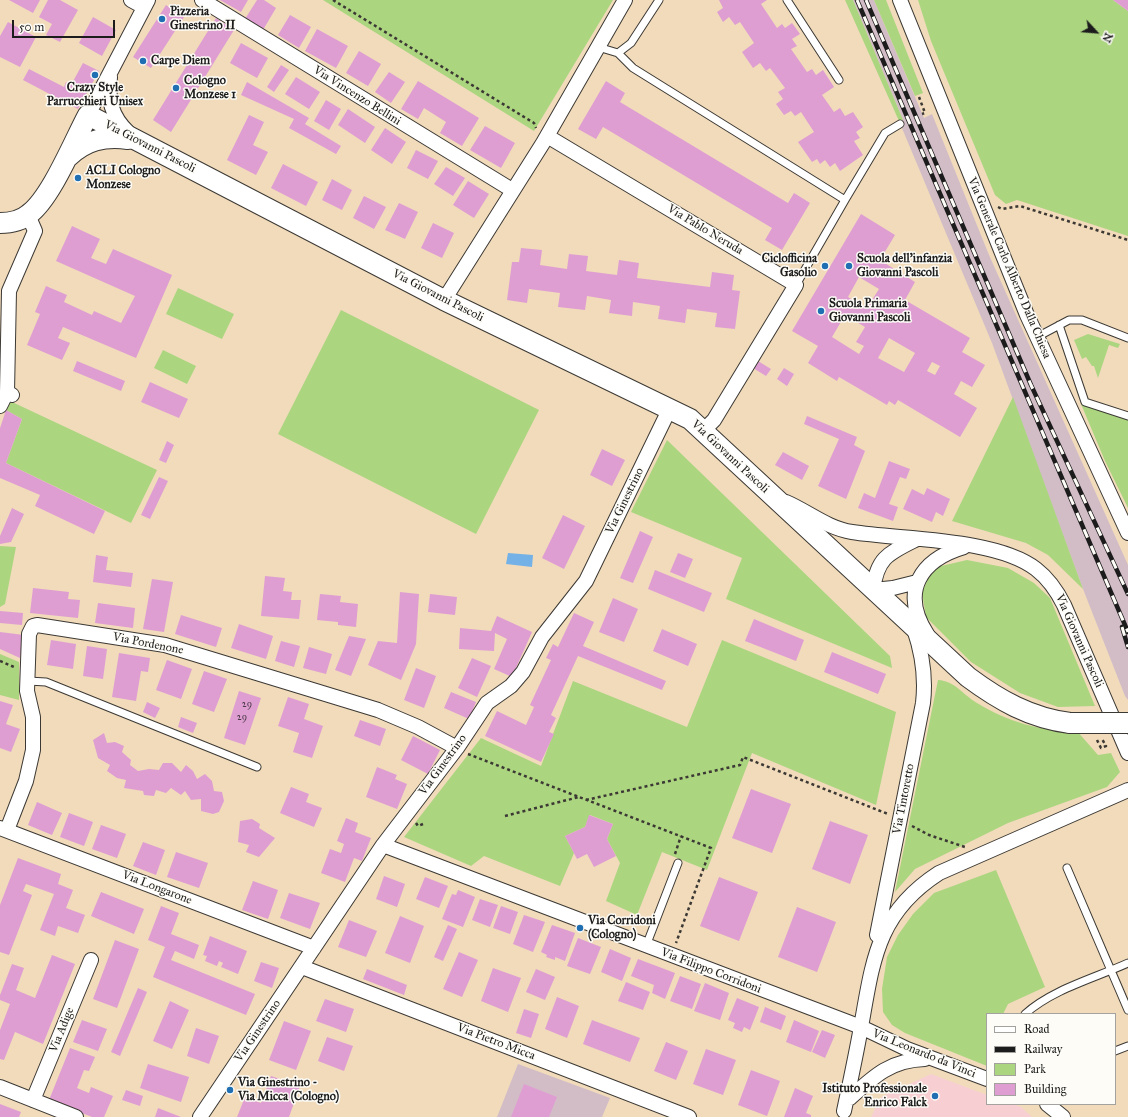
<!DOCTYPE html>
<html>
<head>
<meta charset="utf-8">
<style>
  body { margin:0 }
  #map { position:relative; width:1128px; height:1117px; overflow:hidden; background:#f1dbbb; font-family:"IM FELL Great Primer",serif }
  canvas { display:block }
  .legend { position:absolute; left:986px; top:1013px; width:130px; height:92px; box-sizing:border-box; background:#fdfcf7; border:1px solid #a3a29f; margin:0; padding:5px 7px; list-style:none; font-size:12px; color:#1c1c1c }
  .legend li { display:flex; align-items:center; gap:8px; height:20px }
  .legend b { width:20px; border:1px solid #a3a29f }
  .north { position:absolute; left:1076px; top:12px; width:40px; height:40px; -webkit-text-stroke:3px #fdfcf7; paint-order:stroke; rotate:116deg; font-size:11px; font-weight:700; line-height:16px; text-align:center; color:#1c1c1c }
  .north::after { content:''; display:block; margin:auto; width:14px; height:18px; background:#1c1c1c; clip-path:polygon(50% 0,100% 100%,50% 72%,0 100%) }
  .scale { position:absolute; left:12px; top:20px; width:103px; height:18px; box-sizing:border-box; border:2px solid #1c1c1c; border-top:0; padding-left:5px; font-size:12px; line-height:14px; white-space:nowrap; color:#1c1c1c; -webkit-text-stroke:3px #fdfcf7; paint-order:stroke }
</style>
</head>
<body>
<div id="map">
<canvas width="1128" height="1117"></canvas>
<ul class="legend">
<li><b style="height:5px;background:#fff"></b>Road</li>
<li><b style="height:5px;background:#1c1c1c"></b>Railway</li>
<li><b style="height:11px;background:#acd580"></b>Park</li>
<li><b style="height:11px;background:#df9ed2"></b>Building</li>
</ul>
<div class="north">N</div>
<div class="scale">50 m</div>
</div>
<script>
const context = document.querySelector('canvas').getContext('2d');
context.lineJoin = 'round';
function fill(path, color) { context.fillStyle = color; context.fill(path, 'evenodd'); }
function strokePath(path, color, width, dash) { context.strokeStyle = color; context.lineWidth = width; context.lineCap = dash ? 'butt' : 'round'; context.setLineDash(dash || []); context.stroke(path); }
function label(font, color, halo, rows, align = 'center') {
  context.font = font + ' "IM FELL Great Primer",serif'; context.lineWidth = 3; context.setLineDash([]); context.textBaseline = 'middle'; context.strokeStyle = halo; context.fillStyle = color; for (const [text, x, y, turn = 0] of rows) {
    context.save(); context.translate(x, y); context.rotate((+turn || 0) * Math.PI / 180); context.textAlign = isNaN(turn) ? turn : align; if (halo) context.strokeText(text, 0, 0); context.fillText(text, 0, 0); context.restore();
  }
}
fill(new Path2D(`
  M931,1074L987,1095V1104H1012L1021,1107L1032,1117H871L881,1097Z`), '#f7cfd3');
fill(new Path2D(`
  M853,0H874L924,118L932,114L989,255L1128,565V700L1125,696L1083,589L992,343L899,121L903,120Z
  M518,1064L610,1098L602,1117H497Z`), '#d2bdc7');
fill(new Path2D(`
  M323,0H613L534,131Z
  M845,0H853L903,120L899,121Z
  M874,0H886L923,93L915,96Z
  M918,0H1113L1128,11V236L1017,200L1006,204L995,195L931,41Z
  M178,288L234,314L222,339L166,314Z
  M341,310L539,410L476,534L278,434Z
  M1088,334L1120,344L1118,348L1109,345L1098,378L1094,366H1092L1086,357L1082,359L1074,340Z
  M163,350L196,366L187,384L154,368Z
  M1013,397L1083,589L1048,555L1026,543L952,521Z
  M10,401L157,470L131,523L6,463L22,419L6,410Z
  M1081,404L1128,420V508L1105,461Z
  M667,440L890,656L892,668L726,599L742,558L631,512Z
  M0,546L16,547L5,604L0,607Z
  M967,560L1008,568L1034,583L1050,598L1095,706L1058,707L1020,693L971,662L926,617L922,592L928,579L937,567Z
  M722,640L896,712L876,805L752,753L707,870L662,852L637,915L606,901L620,863L607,839L613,824L590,815L585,827L565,836L574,853L560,886L484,856L471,866L404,837L481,738L541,766L573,681L687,727Z
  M0,654L19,662V700L0,695Z
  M938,680C955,681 962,694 977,703C1009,722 1039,731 1077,731L1098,755L1111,753L1120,772L1107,787L1008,823L915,869L895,892Z
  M996,870L1045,987L1008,1004L1003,1014H987V1066L905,1033L892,1025L883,1012L882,989L887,957L898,935L913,914L934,893Z`), '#acd580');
fill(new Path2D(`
  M508,553L533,555L532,567L506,564Z`), '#74b1e6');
fill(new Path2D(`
  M9,0H40L33,13Z
  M48,0H60L78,10L60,42L46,35L52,24L39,17Z
  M220,0H248L241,12Z
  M257,0H264L276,8L263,30L245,19Z
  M767,0L761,4L777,28L782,24L785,28L792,23L800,34L792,39L797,46L791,49L807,72L812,69L816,75L823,70L834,87L822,95L834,112L840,108L845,116L853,112L863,127L856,132L860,138L854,141L863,155L840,171L835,163L830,167L825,160L820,164L817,159L812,162L798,142L814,132L801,112L795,116L791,111L784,115L776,104L783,99L778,92L785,88L770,68L766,71L760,63L753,68L742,52L754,43L740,22L735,25L729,17L723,22L717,12L723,8L719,0Z
  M1113,0H1128V11Z
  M166,5L184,17L151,68L133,57Z
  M290,15L311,27L299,48L278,35Z
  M93,17L116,30L102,56L79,43Z
  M216,18L234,30L171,132L153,120Z
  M8,22L36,37L20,67L0,57V36Z
  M317,29L348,46L336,68L305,51Z
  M241,43L268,58L257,78L230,63Z
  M359,51L381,64L368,86L346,73Z
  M83,63L99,71L78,109L23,80L29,69L64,87L66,82L71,85Z
  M281,65L289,70L274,92L267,87Z
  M389,72L405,82L391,103L375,92Z
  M296,77L320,92L309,109L285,94Z
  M418,81L479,118L462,146L440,133L446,122L424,108L418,119L401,109Z
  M606,81L625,93L620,102L788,203L794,193L810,203L782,250L765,240L772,228L603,127L596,139L578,129Z
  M247,82L309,118L305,124L341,146L336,154L289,128L294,119L241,95Z
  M326,100L341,109L329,130L314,121Z
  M348,109L375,127L365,143L338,125Z
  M249,115L264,122L253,145L268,152L256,175L227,160Z
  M485,126L515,143L501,168L470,150Z
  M385,128L406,142L392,164L371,150Z
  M416,150L438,161L428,179L407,168Z
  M283,164L318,182L306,206L271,188Z
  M446,167L465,178L453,196L434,184Z
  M332,179L352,190L342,210L322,200Z
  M468,181L489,194L474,218L453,205Z
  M364,196L386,207L374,229L353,218Z
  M399,203L418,212L405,239L385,230Z
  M861,214L895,235L880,260L915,282L905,300L970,338L962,352L985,365L972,387L961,381L954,394L977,408L960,437L898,400L895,405L889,401L887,405L839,377L837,381L808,363L818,346L792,331ZM859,277L879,289L867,308L848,297ZM845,315L865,327L856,342L864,346L859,354L832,337ZM889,338L915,353L904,372L878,358ZM932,362L940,366L935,375L927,371Z
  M433,223L454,233L442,258L421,248Z
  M72,226L100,239L91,258L106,264L113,249L172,275L136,358L63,327L58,338L70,343L62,360L27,345L40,314L35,312L46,286L67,295L64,302L92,315L94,311L121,323L135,296L56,261Z
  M521,248L542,250L540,265L567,269L569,254L588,256L586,271L617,275L619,260L639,263L637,278L710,287L712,272L734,275L732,290L740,291L735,329L715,327L717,313L687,309L685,323L658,319L660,306L633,302L632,316L609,313L611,300L587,296L585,310L558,307L560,293L529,289L527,303L507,300L512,262H519Z
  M77,361L125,381L121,391L73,371Z
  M758,361L771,369L766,376L753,368Z
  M784,368L794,374L787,386L777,379Z
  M150,382L188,399L179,418L141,402Z
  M6,410L22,419L6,463L105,511L94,534L35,506L40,495L0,478V428Z
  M807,416L857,437L854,445L865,451L846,499L818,486L839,439L804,424Z
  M167,441L174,445L166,463L159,460Z
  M602,449L625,460L612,486L590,475Z
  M783,452L809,466L802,480L775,465Z
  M889,461L910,469L906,479L900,477L889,504L898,507L893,521L858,508L864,493L875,498Z
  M159,477L168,481L150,519L141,515Z
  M927,488L950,499L943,516L936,512L932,522L903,509L912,489L924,495Z
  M12,508L24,514L11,542L0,544V536Z
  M563,515L585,526L564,569L542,558Z
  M640,531L653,537L633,583L620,578Z
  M678,553L693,559L685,578L670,572Z
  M96,555L108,557L106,570L133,573L131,587L93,582Z
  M655,570L712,593L704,612L648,589Z
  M265,576L285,578L283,591L292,592L291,600H301L299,619L261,616Z
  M152,579L173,582L164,632L143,629Z
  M33,588L69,592L68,599L80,600L78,618L30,613Z
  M400,592L419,594L416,644L401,680L368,665L378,641L397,643Z
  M320,594L341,596L340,602L358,604L356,627L338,625V622L317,620Z
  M430,594L457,597L455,615L428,612Z
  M613,598L638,609L624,642L599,632Z
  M98,603L135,608L133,628L95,623Z
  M0,611L23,613L22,625L0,623Z
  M574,613L594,622L583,646L666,681L662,690L578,656L551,715L556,718L549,732L554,734L541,762L485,736L497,711L526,725L534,707L530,705L551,660L546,658L553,644L558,647Z
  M181,615L222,628L216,647L175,634Z
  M497,616L532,632L512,677L494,669L507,639L495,633L494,651L459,649L460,628L491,631Z
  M754,619L804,640L796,661L745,641Z
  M239,624L273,636L266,659L231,648Z
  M662,629L697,644L688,666L653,651Z
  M0,632L24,635L20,658L0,649Z
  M349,636L366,639L351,676L335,670Z
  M51,640L76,644L73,669L47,665Z
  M281,641L300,646L294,667L275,661Z
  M87,646L107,649L103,679L83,676Z
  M309,647L332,654L326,674L303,668Z
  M832,652L886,674L878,694L824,672Z
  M119,653L150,658L148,672L141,671L136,701L112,697Z
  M472,658L491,666L477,697L458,688Z
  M167,660L192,669L181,699L156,690Z
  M416,668L436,676L424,708L404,700Z
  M204,671L227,679L214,712L192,704Z
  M239,691L261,698L245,745L224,738Z
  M451,692L476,702L469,719L444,708Z
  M288,697L309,704L304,719L323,726L312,758L293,752L299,733L278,726Z
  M0,701L13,705L6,724L20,729L11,752L0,748Z
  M147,702L160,708L155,718L143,712Z
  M181,717L197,723L193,733L178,727Z
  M360,720L386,729L380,746L354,736Z
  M104,733L107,743L115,742L124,746L122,752L131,760L130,765L138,771L149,769L159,770L163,763H172L181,772L186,765L193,771L197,779L205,774L212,781L214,791L222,792L224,801L219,812L213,814L201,811V799L191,800L185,791L181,795L171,788L166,793L156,790L154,796L144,795L143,791L124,788L126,780L117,778L107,771L110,765L98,758L93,740Z
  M413,736L440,750L428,774L401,760Z
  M377,767L397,775L395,779L407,784L397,809L366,797Z
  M291,787L309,794L306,802L322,808L314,827L280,813Z
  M751,789L791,804L772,853L732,838Z
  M37,802L62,813L52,835L28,825Z
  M69,813L93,822L84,846L60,837Z
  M589,815L613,824L607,839L616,856L594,867L587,854L577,859L565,836L585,827Z
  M346,818L358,823L355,832L371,838L362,861L354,858L345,882L321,873L330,849L341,853L344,844L337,841Z
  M252,819L260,824L259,828L275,838L259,857L246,852L249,845L238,842L240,821Z
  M830,821L868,835L850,884L812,869Z
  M101,825L126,834L117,858L92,849Z
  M143,842L165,850L156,875L133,866Z
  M176,852L208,863L199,888L167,877Z
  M18,858L61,874L58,884L73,890L66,908L85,915L78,933L58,926L55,936L40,930L54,894L26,884L23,891L32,895L9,955L0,952V905Z
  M384,876L405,884L397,907L376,899Z
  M425,877L448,886L439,908L416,899Z
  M719,877L758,892L739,941L700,926Z
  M253,881L278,890L268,919L242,910Z
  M458,890L475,897L463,927L442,919L452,894L456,895Z
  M101,892L144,909L134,934L91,916Z
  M289,893L320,903L310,929L280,918Z
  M480,899L498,905L490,927L472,920Z
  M161,906L179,913L171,934L199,945L194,959L175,951L171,960L255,994L246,1015L153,977L165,947L148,940Z
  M501,906L518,912L510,934L493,928Z
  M797,907L836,922L817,972L778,957Z
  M524,915L545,922L533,952L513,944Z
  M400,916L424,926L410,963L385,953Z
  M349,920L377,931L366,957L338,947Z
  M448,925L457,929L443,961L434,957Z
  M552,925L575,933L565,961L555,957V960L546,957L547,955L541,952Z
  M210,936L247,951L238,974L221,967L223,963L219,961L217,966L205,961L207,956L203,955Z
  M578,938L601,947L590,974L567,966Z
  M115,940L139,949L117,1008L93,999Z
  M610,949L631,958L622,981L601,972Z
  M459,952L478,960L462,997L443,989Z
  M52,955L75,964L43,1044L15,1032L4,1060L0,1059V1030L10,1004L0,1000V995L12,964L24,968L16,990L35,998Z
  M638,959L675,973L665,999L652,993L654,985L631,976Z
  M261,962L279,968L272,988L254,981Z
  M493,968L521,978L508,1012L481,1001Z
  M367,969L407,985L404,995L363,979Z
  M536,969L555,977L545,1000L526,992Z
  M680,976L701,984L692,1009L670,1001Z
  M626,982L650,992L643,1010L618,1001Z
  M705,983L729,993L720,1020L694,1011Z
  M138,988L147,992L120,1056L111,1052Z
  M557,997L579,1006L567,1038L545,1029Z
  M737,998L759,1007L750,1030L744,1027L742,1032L733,1028L735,1023L728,1020Z
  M325,999L354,1009L346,1032L316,1021Z
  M170,1001L189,1010L172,1049L153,1041Z
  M765,1007L786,1016L781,1030L760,1022Z
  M524,1009L539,1014L531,1038L516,1033Z
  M82,1020L107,1029L98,1051L73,1042Z
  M592,1020L640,1038L630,1062L583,1044Z
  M794,1020L819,1031L811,1052L786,1042Z
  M284,1021L311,1031L296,1070L269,1060Z
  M196,1028L219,1036L209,1064L187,1056Z
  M822,1030L835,1035L825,1058L812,1052Z
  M327,1037L353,1046L344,1071L318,1061Z
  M666,1042L688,1051L676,1080L654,1071Z
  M70,1048L95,1057L89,1071L84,1070L77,1088L89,1093L91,1087L113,1096L104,1117H92L49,1100Z
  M706,1049L736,1060L723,1095L693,1084Z
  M148,1064L189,1077L181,1102L140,1088Z
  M751,1070L780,1081L767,1116L738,1105Z
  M271,1076L300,1086L289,1117H237L245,1097L261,1103Z
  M524,1084L557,1097L549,1117H511Z
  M795,1088L813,1096L806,1113L811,1115V1117H784Z
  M126,1090L143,1096L140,1106L122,1100Z
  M0,1104L21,1112L19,1117H0Z
  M158,1108L181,1117H155Z`), '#df9ed2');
const lane = new Path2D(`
  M787,0L839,80
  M598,47L618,53L631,43L659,0
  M618,53L633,68L845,200L796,285
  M845,200L885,133L900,124
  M1059,325L1085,402L1128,416
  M1037,337L1069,320H1082L1128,338
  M28,681L46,682L257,767
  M1067,868L1128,1010
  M646,946L678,863
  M1025,1014C1053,989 1095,978 1128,963
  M1115,1051L1128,1046`);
const street = new Path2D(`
  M131,0L144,7
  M202,0L512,190
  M900,0L1027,315L1128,533
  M110,77C108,100 111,116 128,132
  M88,115L148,0
  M547,136L796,285L714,420L703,431
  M444,300L543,143L625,0
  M12,395L7,392L9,291L35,231L28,215
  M0,406L7,392
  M786,502C809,512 827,528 852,532C903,540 996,538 1036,569C1049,579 1057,591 1064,605L1128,753
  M917,539C889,553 877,557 873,590L893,588L917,582
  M927,634C900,592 920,560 964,547
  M0,828L314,948
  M7,830L26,781L33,750V717L27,691L29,634L33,626L37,625L165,645L378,710L418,727L457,748
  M383,845L861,1027L907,1049L987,1079
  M877,935L923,703C926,677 923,655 914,629
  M302,967L689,1117
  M0,1087L76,1117
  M850,1098C874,1076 891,1060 925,1059
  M33,1100L91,960
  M1047,1104L1063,1117
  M844,1111C850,1083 856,1055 861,1027C873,960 877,913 939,873L1128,790
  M200,1117L383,845L457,748L487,703L511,686L523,672L542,637L586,581L670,408`);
const secondary = new Path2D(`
  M68,157C86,140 104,136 128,139
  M0,223C11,223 21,221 29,214C51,198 74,141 88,115L444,300L690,419L968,677C999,700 1030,718 1070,723`);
strokePath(lane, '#3c3934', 9);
strokePath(street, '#3c3934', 16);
strokePath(secondary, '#3c3934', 22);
strokePath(new Path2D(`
  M333,0L534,123L536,128
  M919,97L925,113L922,114
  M998,207L1002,209L1020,206L1128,240
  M0,661L14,667
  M1097,740L1101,748L1106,746L1102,739
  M468,754L711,848L676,943
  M586,800L740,765L743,757L888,814
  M505,816L579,797
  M416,823L418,826L423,824
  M912,826L929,835L965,847
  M675,854L681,836`), '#3c3934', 2.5, [3, 3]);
strokePath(lane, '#fff', 7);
strokePath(street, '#fff', 14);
strokePath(secondary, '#fff', 20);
const rail = new Path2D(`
  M857,0L1128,632
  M866,0L1031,385L1128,594
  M1122,627L1128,647`);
strokePath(rail, '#1c1c1c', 4.5);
strokePath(rail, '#fdfcf7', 3, [9]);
const secondaryBridge = new Path2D(`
  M1070,723H1128`);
strokePath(secondaryBridge, '#3c3934', 22, []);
strokePath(secondaryBridge, '#fff', 20);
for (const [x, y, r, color] of [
  [162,19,4,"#1f6fb2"],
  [143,61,4,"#1f6fb2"],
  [95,75,4,"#1f6fb2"],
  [176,88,4,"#1f6fb2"],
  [78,178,4,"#1f6fb2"],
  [825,266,4,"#1f6fb2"],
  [849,266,4,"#1f6fb2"],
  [821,311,4,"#1f6fb2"],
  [580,928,4,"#1f6fb2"],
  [230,1090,4,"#1f6fb2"],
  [935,1096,4,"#1f6fb2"]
]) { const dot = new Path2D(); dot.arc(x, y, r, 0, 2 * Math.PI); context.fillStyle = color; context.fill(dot); strokePath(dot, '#fdfcf7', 1.5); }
label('10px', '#4d3c4a', null, [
  ["29",247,705],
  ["29",242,718]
]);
label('bold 12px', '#1c1c1c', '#fdfcf7', [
  ["Pizzeria",170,12],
  ["Ginestrino II",170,26],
  ["Carpe Diem",151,61],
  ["Cologno",184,81],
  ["Monzese 1",184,95],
  ["Crazy Style",95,88,"center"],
  ["Parrucchieri Unisex",95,102,"center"],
  ["ACLI Cologno",86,171],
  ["Monzese",86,185],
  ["Ciclofficina",817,259,"right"],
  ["Gasolio",817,273,"right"],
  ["Scuola dell’infanzia",857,259],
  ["Giovanni Pascoli",857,273],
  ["Scuola Primaria",829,304],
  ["Giovanni Pascoli",829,318],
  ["Via Corridoni",588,921],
  ["(Cologno)",588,935],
  ["Via Ginestrino -",238,1083],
  ["Via Micca (Cologno)",238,1097],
  ["Istituto Professionale",927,1089,"right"],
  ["Enrico Falck",927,1103,"right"]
], 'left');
label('12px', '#1c1c1c', '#fdfcf7', [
  ["Via Vincenzo Bellini",357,96,32],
  ["Via Giovanni Pascoli",150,147,27],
  ["Via Pablo Neruda",705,230,31],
  ["Via Generale Carlo Alberto Dalla Chiesa",1009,268,67],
  ["Via Giovanni Pascoli",438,296,27],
  ["Via Giovanni Pascoli",730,457,43],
  ["Via Ginestrino",625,501,-64],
  ["Via Giovanni Pascoli",1079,641,66],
  ["Via Pordenone",148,644,11],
  ["Via Ginestrino",443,765,-54],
  ["Via Tintoretto",904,799,-79],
  ["Via Longarone",157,888,21],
  ["Via Filippo Corridoni",711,971,21],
  ["Via Adige",62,1030,-68],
  ["Via Ginestrino",258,1031,-56],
  ["Via Pietro Micca",496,1042,21],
  ["Via Leonardo da Vinci",924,1054,22]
]);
</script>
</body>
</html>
